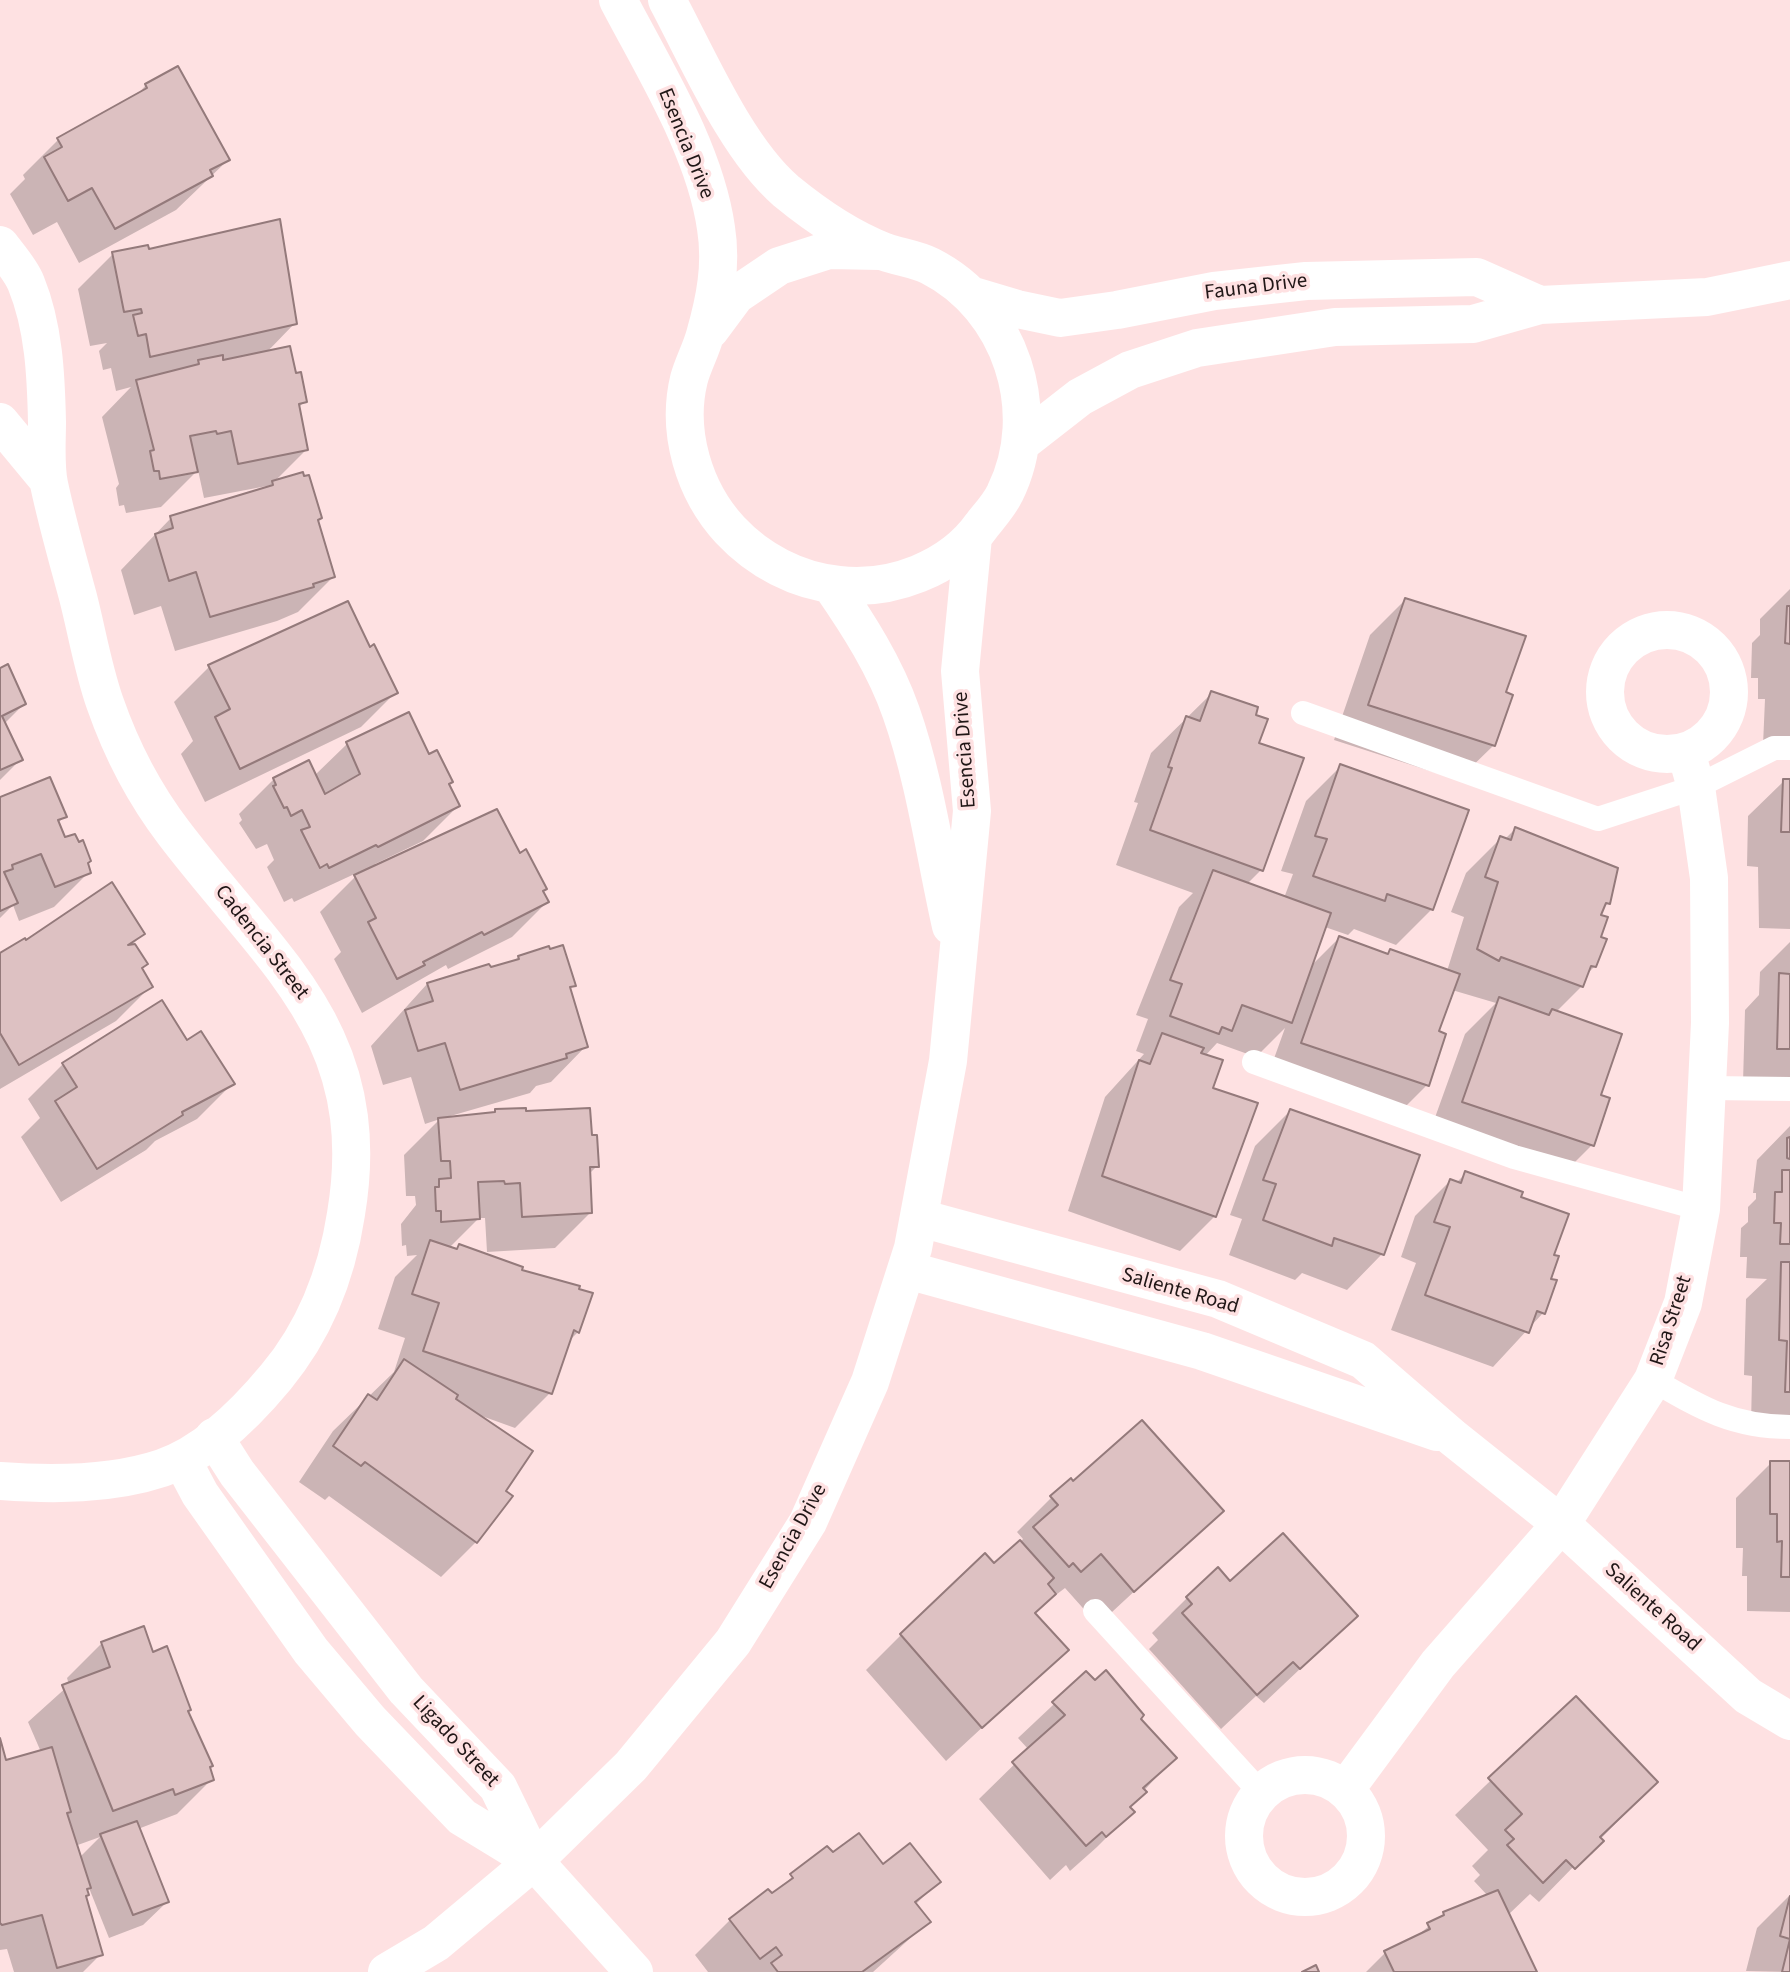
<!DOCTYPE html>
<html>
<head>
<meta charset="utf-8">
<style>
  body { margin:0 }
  canvas { display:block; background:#fee1e2 }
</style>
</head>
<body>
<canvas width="1790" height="1972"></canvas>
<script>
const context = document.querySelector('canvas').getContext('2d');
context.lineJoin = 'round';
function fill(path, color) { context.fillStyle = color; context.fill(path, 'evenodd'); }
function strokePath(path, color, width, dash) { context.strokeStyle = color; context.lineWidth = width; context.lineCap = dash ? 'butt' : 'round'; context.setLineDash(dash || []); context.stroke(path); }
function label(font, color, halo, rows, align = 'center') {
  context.font = font + ' "Source Sans 3",sans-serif'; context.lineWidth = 7; context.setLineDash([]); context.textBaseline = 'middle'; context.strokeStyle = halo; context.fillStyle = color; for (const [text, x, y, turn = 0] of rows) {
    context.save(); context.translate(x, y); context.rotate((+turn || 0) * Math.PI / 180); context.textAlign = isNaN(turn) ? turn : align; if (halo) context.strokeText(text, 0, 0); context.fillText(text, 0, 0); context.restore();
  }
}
fill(new Path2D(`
  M146,85L228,160L176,210L79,263L57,222L33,235L10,194L25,179L23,175L58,140L134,98Z
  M148,251L295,323L266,353L295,375L305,401L298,408L306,450L273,483L316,521L333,577L298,612L277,621L175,651L161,606L134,615L121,570L171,518L272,487V485L204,498L198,470L161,507L126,513L124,505L119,506L116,488L119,484L102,417L131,387L116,391L111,368L103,370L99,351L107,343L90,346L78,289L113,254Z
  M1790,589V746L1763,745L1765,699H1758V678H1751L1752,643L1760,635V619Z
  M1405,600L1504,693L1494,745L1458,780L1334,740L1370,635Z
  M369,649L396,692L361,727L205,802L181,754L193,741L174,702L209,667Z
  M0,670L24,704L4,724L21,759L0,780Z
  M1212,693L1257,744L1261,870L1247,884L1284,898L1293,874L1281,871L1306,801L1341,766L1432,909L1396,945L1354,929L1348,935L1325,927L1310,967L1339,938L1386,955L1390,951L1447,971L1464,917L1451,912L1466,873L1501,838L1505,839L1515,829L1608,903L1601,910L1595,966L1585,976L1582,986L1556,1012L1598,1096L1592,1145L1557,1180L1428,1137L1465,1034L1496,1003L1452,990L1437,1032L1427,1085L1392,1120L1267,1078L1285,1028L1256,1057L1217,1043L1205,1056L1210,1089L1215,1216L1180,1251L1068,1211L1105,1097L1144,1054L1136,1051L1148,1019L1136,1015L1179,907L1193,893L1116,865L1138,803L1134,802L1151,753Z
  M408,714L458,806L423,841L375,864L376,867L542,892L547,902L512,937L448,969L446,965L362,1013L334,959L341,952L320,912L361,871L294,902L292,898L284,902L267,867L274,860L267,844L256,849L239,823L242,820L239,814L274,779L314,776L347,744Z
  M1784,781H1790V929L1759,928L1758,867L1747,866L1748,816Z
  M0,799L65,816L57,824L64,839L86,864L89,872L54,907L19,921L13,905L0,918Z
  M143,934L130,947L151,986L116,1021L0,1089V955Z
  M1790,942V1086L1743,1083L1745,1010L1759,995L1760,972Z
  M518,957L574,985L569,990L586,1046L551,1082L536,1086L530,1093L447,1117L492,1114L496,1110L525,1113L590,1136L597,1166L588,1175L590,1213L555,1248L487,1252L485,1218H479L449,1248L455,1250L459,1246L520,1271L578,1332L568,1342L550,1393L515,1428L479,1415L504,1492L476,1542L441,1577L329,1496L325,1500L299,1482L333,1431L394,1372L405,1338L378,1329L395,1277L417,1255L407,1256L406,1245L402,1246L401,1224L416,1205L415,1196H406L404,1155L440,1119L425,1124L411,1077L383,1085L371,1046L427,984L488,966L489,970L513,963Z
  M187,1042L232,1084L197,1119L155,1141L146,1150L61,1202L21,1137L40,1118L28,1099L63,1064Z
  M1290,1111L1417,1156L1382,1254L1347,1290L1302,1273L1295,1280L1229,1255L1242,1219L1230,1215L1255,1146Z
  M1790,1126V1427L1751,1426L1752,1376L1744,1375L1746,1299L1767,1279L1746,1278L1747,1257H1740L1741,1228L1748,1222V1207L1756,1199V1193H1753L1757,1160Z
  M1466,1173L1519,1198L1552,1256L1543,1313L1493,1367L1391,1330L1416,1263L1401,1257L1415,1216L1450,1181L1456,1183Z
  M1771,1463H1790V1612L1747,1611V1576H1742L1743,1548H1736V1498Z
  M1073,1484L1221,1511L1098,1625L1065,1588L1044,1604L1034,1614L1066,1650L946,1761L866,1670L901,1635L1017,1546L1023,1539L1017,1532L1052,1497Z
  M1230,1583L1356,1616L1264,1703L1256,1696L1221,1729L1149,1649L1158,1640L1152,1633L1187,1598Z
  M102,1643L151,1654L186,1712L212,1779L177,1814L138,1829L167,1902L143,1925L109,1938L89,1888L84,1897L101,1954L83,1972H14L7,1949L0,1950V1744L5,1762L41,1752L28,1722L69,1685L67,1678ZM100,1837L79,1858L75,1846Z
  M1086,1674L1139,1719L1174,1758L1128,1808L1132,1812L1097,1847L1070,1871L1066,1865L1050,1880L979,1799L1029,1750L1018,1738Z
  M1576,1698L1656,1782L1539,1902L1530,1894L1508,1915L1535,1972H1366L1385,1953L1413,1939L1444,1914L1488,1896L1474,1881L1480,1875L1472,1866L1488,1850L1455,1815Z
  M827,1848L832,1855L938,1882L915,1905L928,1922L873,1972H708L695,1955L730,1920L771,1895Z
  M1790,1895V1972L1746,1971L1757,1928Z`), '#0003');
const building = new Path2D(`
  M178,66L230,160L210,170L213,176L115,229L92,188L68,201L44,157L62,147L57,138L147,88L145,84Z
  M280,219L297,324L150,357L146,334L138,336L133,315L142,313L141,309L124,312L112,252L148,245L149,249Z
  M290,346L296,373L301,372L307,402L299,404L308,450L238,464L231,431L217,434L216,431L190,436L198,472L160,479L159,471H154L150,451L154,450L136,380L199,364L198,360L223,355V360Z
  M303,472L304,476L309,475L322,518L318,520L335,577L313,584L314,587L210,617L196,572L169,581L155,534L173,528L170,516L273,485L272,481Z
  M1405,598L1526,636L1506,692L1513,695L1495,746L1368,705Z
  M348,601L370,647L374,644L398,693L240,769L215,717L230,709L208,665Z
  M1787,606H1790V644L1785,643Z
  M8,664L26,704L2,716L23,760L0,770V668Z
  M1211,691L1258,707L1256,715L1268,719L1259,743L1304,758L1263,871L1150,830L1172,768L1168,767L1186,716L1200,721Z
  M409,712L429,754L437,750L453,782L449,784L460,806L378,847L376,845L329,868L327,864L320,868L301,830L310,827L302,810L291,816L287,807L284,808L273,786L276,785L273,778L309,760L325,794L360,774L346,742Z
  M1340,764L1469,810L1433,910L1387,894L1385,901L1313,876L1327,839L1315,836Z
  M50,777L67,817L58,820L65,837L75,834L79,842L83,840L91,861L88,863L91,873L55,887L41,854L12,865L13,869L4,872L18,903L0,911V797Z
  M1783,779H1790V832H1781Z
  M497,809L520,853L526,849L547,889L543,891L549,902L484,935L482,932L423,962L425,965L397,979L368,922L376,918L354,875Z
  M1515,827L1618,868L1610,904L1606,903L1601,915L1608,917L1601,937L1607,939L1596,967L1591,966L1583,987L1501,957L1499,961L1477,949L1498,882L1485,877L1500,836L1511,840Z
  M1213,870L1331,913L1292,1023L1242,1005L1232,1031L1222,1027L1219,1034L1170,1016L1182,984L1170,980Z
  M112,882L145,934L128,945L135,944L148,964L142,968L153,987L19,1065L0,1033V953L25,938L26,940Z
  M1339,936L1388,954L1390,949L1460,974L1439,1031L1446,1034L1429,1086L1301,1043Z
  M563,945L576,986L570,987L588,1047L566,1054L567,1058L460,1090L445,1043L418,1051L405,1010L433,1001L427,983L489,964L491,967L519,959L518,956L549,946L550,949Z
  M1779,973L1790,974V1049H1777Z
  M1499,997L1549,1015L1552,1009L1622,1034L1601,1095L1610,1098L1594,1146L1462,1102Z
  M162,1000L187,1040L201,1031L235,1084L182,1112L183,1115L97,1169L55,1101L77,1087L62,1063Z
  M1162,1033L1204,1048L1201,1053L1223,1060L1213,1088L1258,1103L1216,1217L1102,1176L1139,1060L1150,1064Z
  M526,1108V1111L590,1108L592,1135H597L599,1167H590L592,1213L522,1217L520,1183L505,1184L504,1181L478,1182L480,1219L441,1222V1211H436L435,1187H439V1179L451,1178L450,1161H441L438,1118L495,1112V1109Z
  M1290,1109L1420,1155L1384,1255L1334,1238L1332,1246L1263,1220L1276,1184L1263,1180Z
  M1790,1137V1159L1787,1158V1138Z
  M1782,1170H1790V1244H1780L1781,1223H1774L1775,1192H1782Z
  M1465,1171L1523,1192L1521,1197L1569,1214L1554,1255L1559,1256L1551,1279L1557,1280L1545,1314L1537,1311L1529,1333L1425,1295L1450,1227L1434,1222L1450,1179L1461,1183Z
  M430,1240L457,1249L459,1244L523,1267L522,1270L580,1286L579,1289L593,1293L579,1333L574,1330L552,1394L423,1351L439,1303L412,1294Z
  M1781,1262H1790V1392H1785L1787,1341L1779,1340Z
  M404,1359L458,1395L456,1399L533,1451L506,1491L513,1496L477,1543L365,1462L361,1466L333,1446L368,1394L377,1400Z
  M1142,1420L1224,1511L1134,1592L1101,1554L1081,1572L1073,1563L1069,1567L1033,1527L1058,1505L1050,1496L1071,1478L1073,1481Z
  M1770,1461H1790V1577H1781L1782,1541L1777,1542V1514H1770Z
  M1283,1533L1358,1616L1300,1669L1293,1662L1257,1695L1182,1613L1192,1604L1186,1597L1218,1567L1230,1581Z
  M1020,1540L1054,1578L1048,1584L1056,1594L1035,1613L1069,1650L982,1728L900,1634L985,1553L994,1563Z
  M144,1626L153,1652L167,1646L191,1710L188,1711L213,1766L210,1767L214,1780L175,1795L173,1789L113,1811L62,1685L110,1667L101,1642Z
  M1106,1670L1144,1715L1141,1719L1177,1758L1143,1788L1147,1792L1130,1807L1135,1812L1106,1837L1102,1832L1086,1846L1012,1762L1065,1715L1052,1702L1086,1671L1095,1680Z
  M1576,1696L1658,1782L1600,1837L1604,1841L1575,1869L1566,1860L1543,1883L1507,1845L1514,1839L1505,1830L1522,1814L1488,1778Z
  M0,1738L6,1760L52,1747L71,1812L67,1813L91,1888L87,1889L89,1895L86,1896L103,1955L57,1968L42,1915L2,1925L0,1923Z
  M137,1821L169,1902L133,1915L100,1834Z
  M859,1833L883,1864L910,1843L941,1882L915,1902L931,1922L862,1972H778L771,1963L782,1955L776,1947L760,1959L729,1919L768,1889L772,1893L793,1878L790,1874L827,1846L833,1852Z
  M1498,1890L1537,1972H1394L1384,1951L1430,1929L1427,1923L1444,1915L1443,1912Z
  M1790,1896V1972H1782L1790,1939L1780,1936Z
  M1316,1965L1319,1972H1302Z`);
fill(building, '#ddc1c2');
strokePath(building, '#947a7b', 2);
strokePath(new Path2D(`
  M1303,713L1598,819L1696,787L1774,748H1790
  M1254,1062L1514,1157L1701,1209
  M1709,1088L1790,1089
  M1653,1380C1701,1408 1733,1427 1790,1427
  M1095,1611L1261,1793`), '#fff', 24);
strokePath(new Path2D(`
  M0,245C9,257 21,270 26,283C44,327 46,376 47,422C47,442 45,464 49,484C57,522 68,560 78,597C87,632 93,669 105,703C121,749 145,795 174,833C272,962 376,1034 346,1214C337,1273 315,1330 276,1377C247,1412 207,1453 162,1468C111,1485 53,1485 0,1481
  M0,422L48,480
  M1605 692a62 62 0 1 1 124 0a62 62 0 1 1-124 0Z
  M920,1218L1218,1299L1363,1360L1452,1437L1561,1524L1748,1696L1790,1721
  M907,1270L1202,1351L1437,1432
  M1244 1836a61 61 0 1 1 122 0a61 61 0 1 1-122 0Z
  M1345,1790L1438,1664L1561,1524L1653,1380L1683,1303L1701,1209L1710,1023L1709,878L1696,787L1686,752
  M534,1861L634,1972`), '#fff', 38);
strokePath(new Path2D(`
  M618,0C654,69 705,150 716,228C722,265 715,300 705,335C701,350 693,364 689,379C676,432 694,491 730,530C758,560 797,581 839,585C891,591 951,569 982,525C990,515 1000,504 1005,493C1045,412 1011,307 930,266C916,259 899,257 885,252C851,239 814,214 786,191C736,148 698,58 667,0
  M970,295L1017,309L1060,318L1117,310L1214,291L1306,281L1477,277L1540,305
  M710,330L736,295L779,266L829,250L880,251
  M1021,443L1080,397L1130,370L1197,348L1335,327L1473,324L1540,305L1707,297L1790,280
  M831,585C858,624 885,666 901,712C925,780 935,855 951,926
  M214,1437L237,1473L406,1690L498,1787L534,1861
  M182,1460L200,1494L311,1651L370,1721L462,1817L534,1861
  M387,1972L436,1943L534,1861L631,1766L733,1642L808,1522L870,1382L913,1248L948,1061L972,811L960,671L973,537`), '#fff', 38);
label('21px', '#201616', '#fee1e2', [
  ["Esencia Drive",685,144,68],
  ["Fauna Drive",1256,288,-7],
  ["Esencia Drive",966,750,-94],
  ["Cadencia Street",261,943,52],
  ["Saliente Road",1180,1292,16],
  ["Risa Street",1672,1321,-72],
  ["Esencia Drive",794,1537,-61],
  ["Saliente Road",1652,1608,42],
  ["Ligado Street",455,1742,47]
]);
</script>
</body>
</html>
